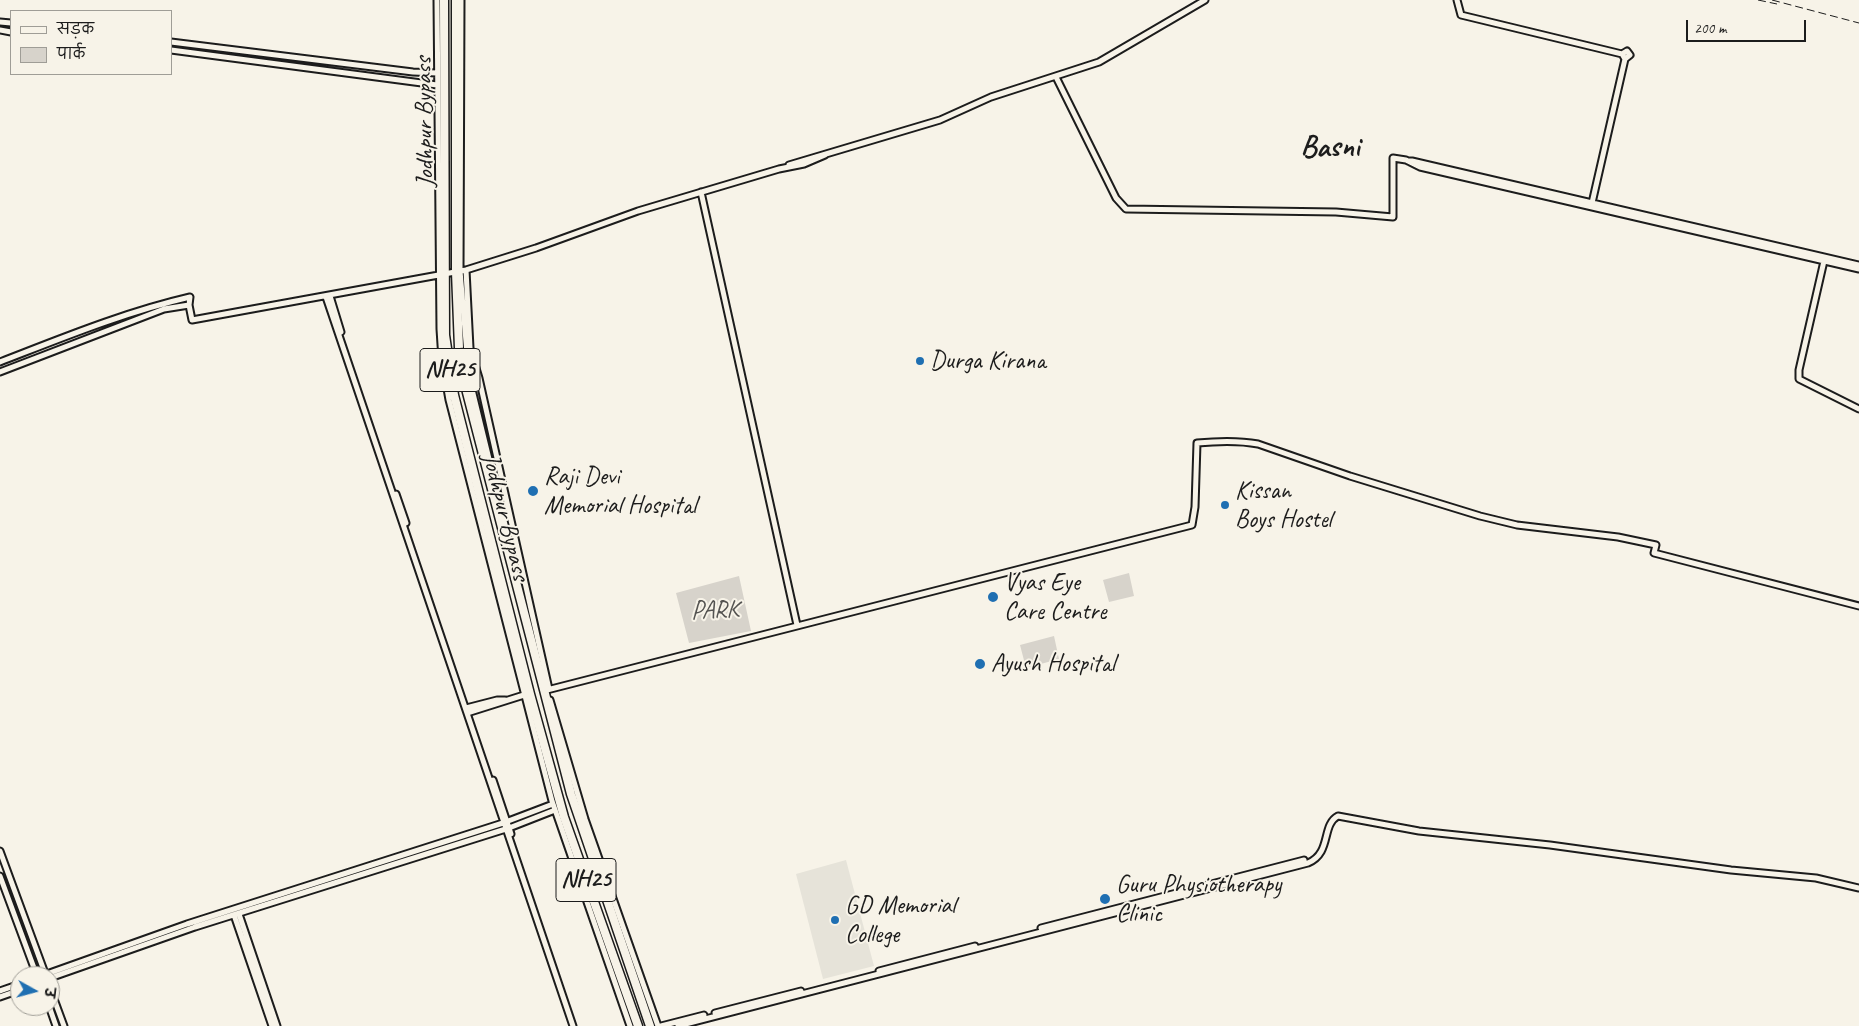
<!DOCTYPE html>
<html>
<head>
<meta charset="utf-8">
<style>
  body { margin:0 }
  #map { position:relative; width:1859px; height:1026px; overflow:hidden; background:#f7f3e8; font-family:Caveat,"Playpen Sans Deva",sans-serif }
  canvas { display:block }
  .legend { position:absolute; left:10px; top:10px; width:162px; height:65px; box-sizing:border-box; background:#f7f3e8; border:1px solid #9f9d96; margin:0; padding:6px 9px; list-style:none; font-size:15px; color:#1c1c1c }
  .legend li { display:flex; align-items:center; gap:10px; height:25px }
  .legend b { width:25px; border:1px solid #9f9d96 }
  .north { position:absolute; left:10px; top:966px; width:50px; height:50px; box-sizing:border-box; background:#f7f3e8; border:1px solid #9f9d96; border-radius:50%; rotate:97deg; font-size:14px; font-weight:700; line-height:20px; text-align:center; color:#1c1c1c }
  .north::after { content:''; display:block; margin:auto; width:18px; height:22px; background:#1f6fb2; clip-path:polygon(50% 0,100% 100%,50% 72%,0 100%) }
  .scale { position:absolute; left:1686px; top:20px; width:120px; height:22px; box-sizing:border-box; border:2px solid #1c1c1c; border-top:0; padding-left:6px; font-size:15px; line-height:18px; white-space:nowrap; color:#1c1c1c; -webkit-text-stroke:4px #f7f3e8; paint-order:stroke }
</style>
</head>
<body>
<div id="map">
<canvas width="1859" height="1026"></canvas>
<ul class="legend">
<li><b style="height:6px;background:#f7f3e8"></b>सड़क</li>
<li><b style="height:14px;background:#d7d3cb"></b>पार्क</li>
</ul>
<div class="north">उ</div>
<div class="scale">200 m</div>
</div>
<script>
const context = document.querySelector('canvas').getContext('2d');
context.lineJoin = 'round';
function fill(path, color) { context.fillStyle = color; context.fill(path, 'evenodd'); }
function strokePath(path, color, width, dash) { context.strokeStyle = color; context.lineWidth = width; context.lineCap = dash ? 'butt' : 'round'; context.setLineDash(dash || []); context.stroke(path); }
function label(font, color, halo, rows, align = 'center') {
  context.font = font + ' Caveat,sans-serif'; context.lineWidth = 4; context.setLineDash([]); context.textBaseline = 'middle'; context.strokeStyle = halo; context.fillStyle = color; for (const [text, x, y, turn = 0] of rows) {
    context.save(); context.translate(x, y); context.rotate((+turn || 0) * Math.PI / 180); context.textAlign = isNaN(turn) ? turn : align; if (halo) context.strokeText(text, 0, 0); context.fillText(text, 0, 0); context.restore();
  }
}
fill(new Path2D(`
  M846,860L874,966L823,979L796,874Z`), '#e6e3d9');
fill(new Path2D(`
  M1129,573L1134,596L1109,602L1103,580Z
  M739,576L751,631L689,643L676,593Z
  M1054,636L1059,659L1026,668L1020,645Z`), '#d7d3cb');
const minor = new Path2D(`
  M437,0L440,329L442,360L449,400L552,801L630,1026
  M461,0L460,271L469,377L511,549
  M1457,0L1461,15L1622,54
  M0,22L11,23
  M0,30L11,32
  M171,42L413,72L437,73
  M171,50L437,85
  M1056,77L1116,198L1126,209L1336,212L1393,217V158L1406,160L1420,167L1859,269
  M1408,161H1412L1859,265
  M789,165L940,120L991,97L1099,62L1205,0
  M701,192L797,625
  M1592,203L1625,59L1630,55L1627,51L1622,54L1625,59
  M1824,261L1799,370V379L1859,409
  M466,270L470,348L479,378L549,689
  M330,296L341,332
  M326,297L573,1026
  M0,362C62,338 125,312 190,297L189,305L192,320L466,270L536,248L638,211L779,169L804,164L825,155
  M0,372L164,309L189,305
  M396,494L406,523
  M547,690L1192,525L1195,507L1197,443C1218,441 1237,440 1258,444L1350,476L1480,516L1517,525L1618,537L1656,545L1654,553L1859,606
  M550,700L585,819L658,1026
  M466,708L497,700H505
  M467,713L524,695
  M493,780L511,834
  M0,851L46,976
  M0,876L37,976
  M239,914L277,1026
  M234,915L272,1026
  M1041,928L1304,860
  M879,971L975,946
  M41,976L187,924L503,823L553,804
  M50,978L195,927L509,828L555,810
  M50,988L64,1026
  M0,991L20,984
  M0,997L20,990
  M49,1006L56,1026
  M715,1013L801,991
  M661,1026L704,1015
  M678,1026L1308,863C1332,853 1321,825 1338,816L1419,831L1550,845L1731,870L1816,878L1859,888`);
const highway = new Path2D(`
  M444,0L445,335L454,395L530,694L564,817L638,1026
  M456,0V272L459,348L463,377L571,794L650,1026`);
strokePath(minor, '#1c1c1c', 9);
strokePath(highway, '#1c1c1c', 11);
strokePath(minor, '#f7f3e8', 5);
strokePath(highway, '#f7f3e8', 8);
strokePath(new Path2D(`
  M1758,0L1777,4
  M1772,0L1859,23`), '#1c1c1c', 1, [8, 4]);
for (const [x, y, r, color] of [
  [920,361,5,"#1f6fb2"],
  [533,491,6,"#1f6fb2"],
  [1225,505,5,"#1f6fb2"],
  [993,597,6,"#1f6fb2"],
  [980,664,6,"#1f6fb2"],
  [1105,899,6,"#1f6fb2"],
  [835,920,5,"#1f6fb2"]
]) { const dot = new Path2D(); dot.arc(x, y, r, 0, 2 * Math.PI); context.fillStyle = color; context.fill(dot); strokePath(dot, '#f7f3e8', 2); }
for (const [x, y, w] of [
  [450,370,60],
  [586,880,60]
]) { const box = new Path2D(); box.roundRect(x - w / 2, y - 21.5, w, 43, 4); context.fillStyle = '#f7f3e8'; context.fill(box); strokePath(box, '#1c1c1c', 1); }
label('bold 24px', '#1c1c1c', null, [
  ["NH25",450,370],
  ["NH25",586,880]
]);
label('25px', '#1c1c1c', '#f7f3e8', [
  ["Jodhpur Bypass",425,122,-91],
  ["Jodhpur Bypass",505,517,76]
]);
label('25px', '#1c1c1c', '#f7f3e8', [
  ["Durga Kirana",930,361],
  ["Raji Devi",544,477],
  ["Memorial Hospital",544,506],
  ["Kissan",1235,491],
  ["Boys Hostel",1235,520],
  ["Vyas Eye",1004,583],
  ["Care Centre",1004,612],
  ["Ayush Hospital",991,664],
  ["Guru Physiotherapy",1116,885],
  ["Clinic",1116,914],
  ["GD Memorial",845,906],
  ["College",845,935]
], 'left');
label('25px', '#545351', '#f7f3e8', [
  ["PARK",715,611]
]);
label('bold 30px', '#1c1c1c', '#f7f3e8', [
  ["Basni",1330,148]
]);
</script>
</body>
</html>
